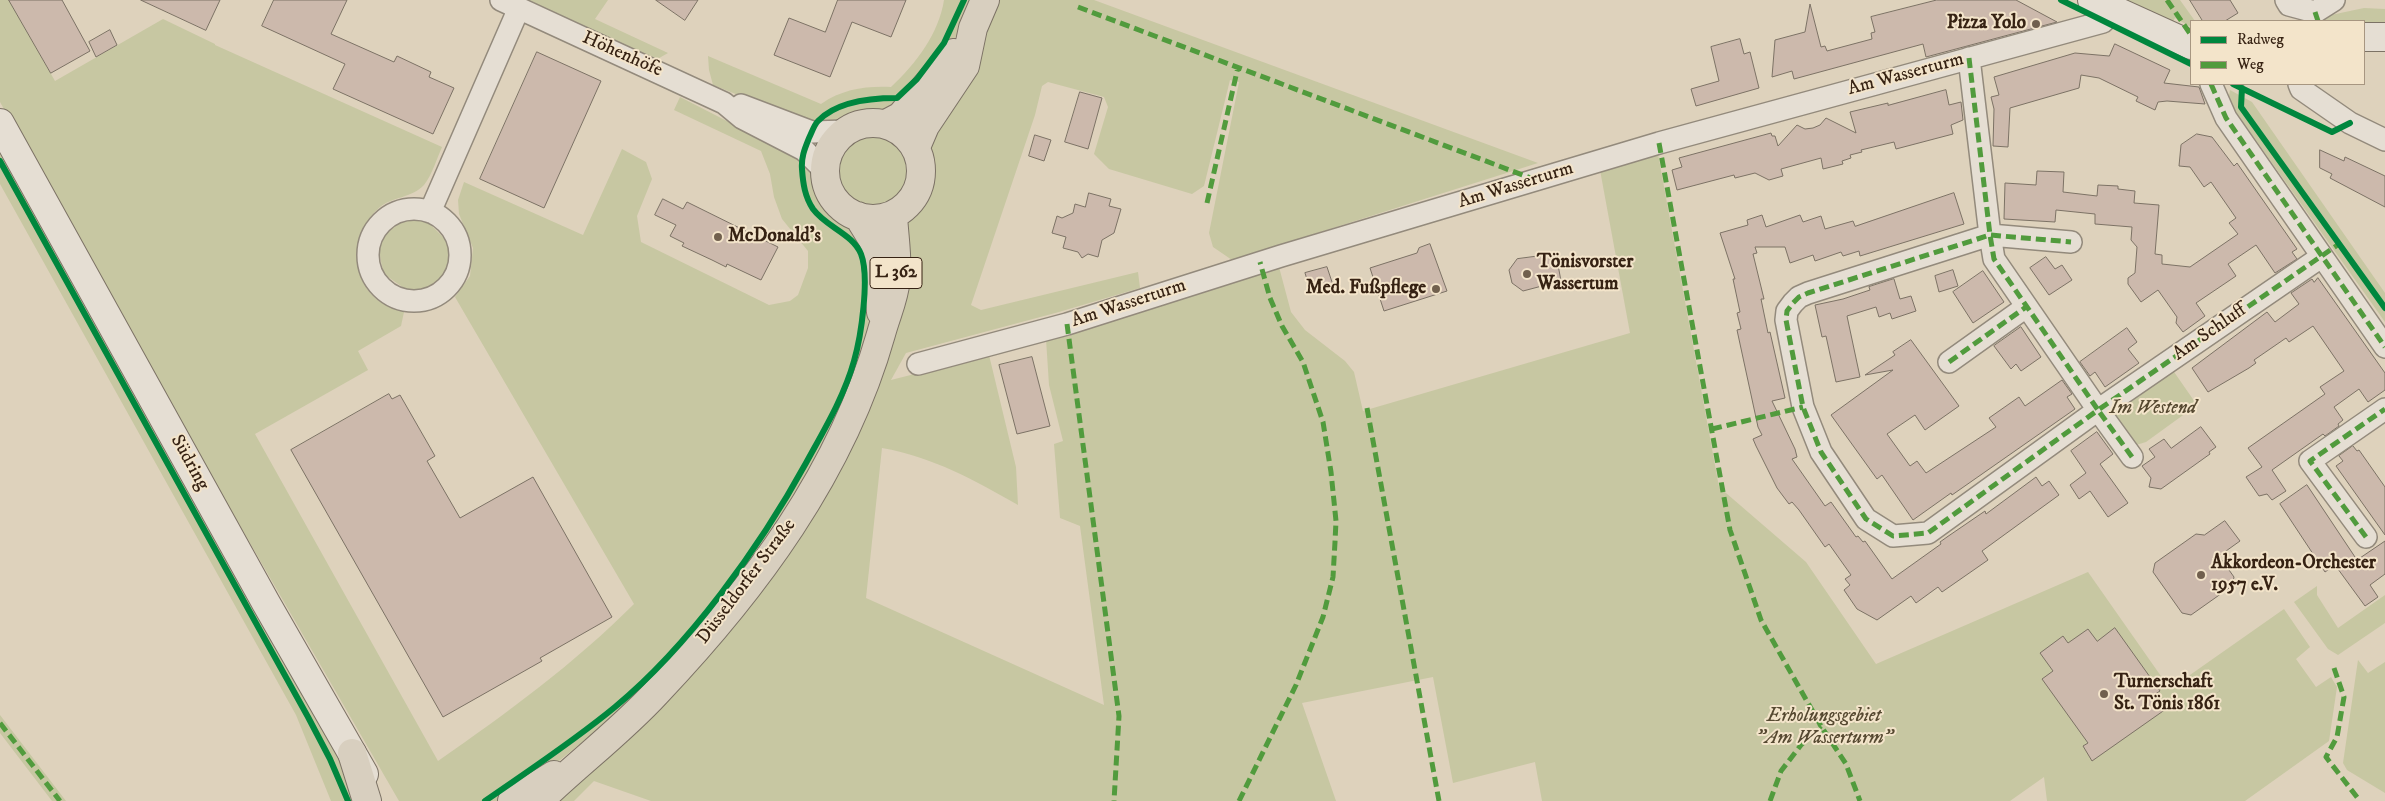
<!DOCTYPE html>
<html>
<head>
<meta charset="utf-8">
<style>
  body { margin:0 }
  #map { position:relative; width:2385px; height:801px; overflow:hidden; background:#ded2bc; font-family:"IM FELL DW Pica",serif }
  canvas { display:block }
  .legend { position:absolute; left:2190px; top:20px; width:175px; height:65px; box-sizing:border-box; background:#f3e4ca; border:1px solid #a79681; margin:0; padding:6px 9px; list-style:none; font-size:15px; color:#362213 }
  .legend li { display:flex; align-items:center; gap:10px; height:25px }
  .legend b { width:25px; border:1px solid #a79681 }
</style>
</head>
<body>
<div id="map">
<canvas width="2385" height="801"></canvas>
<ul class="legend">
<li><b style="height:6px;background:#00873e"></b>Radweg</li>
<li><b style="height:6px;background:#519b3d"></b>Weg</li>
</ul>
</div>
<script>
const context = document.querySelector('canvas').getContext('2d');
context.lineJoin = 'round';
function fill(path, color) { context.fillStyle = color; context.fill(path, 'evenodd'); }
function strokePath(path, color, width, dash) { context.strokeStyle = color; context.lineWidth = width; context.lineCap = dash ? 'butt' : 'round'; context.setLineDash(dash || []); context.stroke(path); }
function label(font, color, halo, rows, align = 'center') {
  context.font = font + ' "IM FELL DW Pica",serif'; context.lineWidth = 4; context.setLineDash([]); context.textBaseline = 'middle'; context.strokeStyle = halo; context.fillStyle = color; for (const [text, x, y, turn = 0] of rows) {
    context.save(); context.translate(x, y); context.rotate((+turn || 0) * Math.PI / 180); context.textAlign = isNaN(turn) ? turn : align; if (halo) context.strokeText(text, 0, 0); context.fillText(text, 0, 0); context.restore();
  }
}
fill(new Path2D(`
  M0,0H9L55,81L163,19L215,44V45L442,147C437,158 432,175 424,185C412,198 392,197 380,207C351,231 348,282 382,303C389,306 397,309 404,312L401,326L358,351L368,370L255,434L438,761C507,713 574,664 634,604L455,297L470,276L473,248L459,214L458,200L464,182L583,235L622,149L646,162L652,179L637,216L641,242L769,305L790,301L798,295L808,268V251L782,219L774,197L770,174L761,151L674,110L680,97L799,158L798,162L807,161C813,172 816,183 821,194C828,210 846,219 859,230L871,304L869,330L850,394L810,470L740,586L624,709L550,768L501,801H399L206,467L0,102Z
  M522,0H608L595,19L668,53L654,61Z
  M944,0H972L959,32L924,84L881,115L854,116L841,123L806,122L713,85L709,70L708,56L821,104C843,89 865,86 891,87C916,64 939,33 944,0Z
  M998,0H1094L1538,163L1232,260L1213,247L1209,233L1239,82L1230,80L1204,186L1192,194L1109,169L1094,154L1108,107L1104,97L1048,82L1042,86L1035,115L971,305L981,310L1138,272L1140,288L1059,312L906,353L891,380L989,355L1016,467L1018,505C974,480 933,457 882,448L866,598L1104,705L1080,526L1060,518L1054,444L1063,441L1049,385L1046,339L1279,267L1291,312L1305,330L1345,361L1354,372L1363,411L1630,333L1600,170L1658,154L1719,487L1806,562L1876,664L2088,572L2170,689L2284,609L2310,647L2296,659L2316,687L2331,677L2337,687L2329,741L2245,801H2047L2044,777L2010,801H1542L1535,762L1453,783L1433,677L1302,703L1336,801H651L594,781L574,801H553L802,534L902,225C919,193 934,189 925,149L984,38Z
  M2109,0H2180L2195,21H2191V27L2175,18L2172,23Z
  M2364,8L2385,9V26L2364,28V21H2320L2331,15Z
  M2230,90L2252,102L2385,293V322L2228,101Z
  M835 170a37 37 0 1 1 74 0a37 37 0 1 1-74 0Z
  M0,143L329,738L343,766L357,801H331L296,715L0,184Z
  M403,220L427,221L448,242L449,266L434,286L408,291L384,274C376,243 378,239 403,220Z
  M2172,369L2197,405L2146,442L2136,445L2114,415L2119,406Z
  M2317,586V595L2338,628L2385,595V623L2338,655L2328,649L2294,602Z
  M2358,660L2368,673L2385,662V793L2347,770L2343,763Z
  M0,715L66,801H52L0,733Z`), '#c7c7a2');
const building = new Path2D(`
  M9,0H62L90,51L51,73Z
  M141,0H220L206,30Z
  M274,0H347L331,34L394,62L397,56L431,72L429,77L454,88L433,134L333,89L345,64L262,26Z
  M656,0H698L685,20Z
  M838,0H906L891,37L852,22L830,77L774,55L789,18L825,32Z
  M1937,0H2016L2057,22L1926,57L1923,44L1794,79L1792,71L1772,77L1775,40L1805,32L1810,4L1821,47L1825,46L1827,51L1872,39L1871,33L1875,32L1871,17Z
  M2190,0H2230L2238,13L2225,21H2203Z
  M110,30L117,45L96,57L89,42Z
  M1740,39L1744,54L1750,52L1759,88L1696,106L1691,89L1719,81L1711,47Z
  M2115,44L2170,70L2164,83L2199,87L2205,104L2167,101L2158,102L2155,110L2136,101L2138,97L2099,78L2081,75L2079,88L2010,108L2008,147L1993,146L1994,109L1991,97L1999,95L1994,77L2075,53L2109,56Z
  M537,52L601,81L544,208L480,179Z
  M1946,90L1949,105L1961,102L1963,120L1951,125L1953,134L1896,149L1894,142L1861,150L1862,152L1850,155L1851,158L1842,161L1843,164L1823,169L1821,158L1781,169L1783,176L1769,180L1755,173L1735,178L1734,175L1677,190L1672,170L1682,167L1679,158L1771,133L1772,136H1775L1778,146L1797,125L1805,129L1813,128L1820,125L1826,118L1856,133L1850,112L1888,103V105Z
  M1080,92L1102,98L1088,149L1065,142Z
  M2197,134L2212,137L2234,166L2237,163L2297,249L2292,252L2297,259L2275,273L2256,245L2228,264L2236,276L2196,303L2205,316L2183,332L2176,323L2177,317L2158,290L2141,302L2128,284V278L2135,273L2137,247L2131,240L2132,227L2095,224V214L2056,210L2055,222L2004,219L2005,183L2036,185L2037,171L2064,172L2063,192L2097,196L2098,185L2118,186V189L2135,191L2134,203L2159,205L2155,254L2162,255V264L2190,267L2238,234L2229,223L2236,218L2211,182L2204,187L2190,167L2179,166L2181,145Z
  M1035,135L1051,140L1044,161L1029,156Z
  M2320,150L2344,161L2345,157L2385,176V207L2330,178L2332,174L2320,168Z
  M1089,193L1111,199L1109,206L1121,209L1114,233L1102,240L1098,257L1088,254L1082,258L1078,252L1063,248L1066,237L1052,233L1057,216L1062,218L1073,213L1075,204L1085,207Z
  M1954,193L1964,224L1860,256L1859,251L1843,256L1841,252L1815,261L1813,255L1790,263L1785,247H1755L1757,253L1753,254L1764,299H1761L1768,333L1770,332L1785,398L1772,401L1795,449L1797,457L1792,459L1825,506L1831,502L1856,537L1858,536L1863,542L1865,541L1892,579L1941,544L1940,542L1947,537L1985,511L1986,514L2036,477L2042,486L2049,481L2059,495L1982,551L1988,560L1942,592L1938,587L1916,603L1911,596L1877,620L1857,609L1844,590L1850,585L1845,579L1851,575L1829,544L1825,547L1799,510L1792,502L1789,504L1777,488L1756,446L1753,439L1762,435L1758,427L1737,330L1741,329L1737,313L1740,312L1733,279H1735L1720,233L1748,225L1747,220L1762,215L1766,227L1800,215L1803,222L1821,216L1825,229L1853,221L1855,226Z
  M663,199L683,209L687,202L778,247L761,280L727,264L726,267L712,260L682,246L684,243L670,236L676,225L655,215Z
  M1430,244L1447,291L1384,311L1370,268L1417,253L1419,248Z
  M1556,254L1561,281L1523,291L1512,283L1509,270L1517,259Z
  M2046,257L2055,269L2062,265L2072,280L2049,295L2030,268Z
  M1327,267L1333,285L1311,292L1305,273Z
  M1953,270L1958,286L1939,292L1935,276Z
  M1983,271L2004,302L1973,323L1953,292Z
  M2318,278L2385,373V390L2368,402L2359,389L2334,407L2343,420L2338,424L2339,426L2325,436L2323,434L2272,470L2286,491L2272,500L2267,494L2259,496L2246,477L2262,467L2248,448L2325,394L2320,387L2344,371L2313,326L2289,342L2286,338L2254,360L2256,363L2249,368L2208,392L2192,368L2267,312L2275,322L2299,304L2291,293L2312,279L2314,282Z
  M1894,279L1900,299L1911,296L1916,311L1892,319L1890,313L1879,317L1876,307L1847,316L1860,377L1836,382L1826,336L1822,337L1815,305L1843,299L1870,290L1869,287Z
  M2021,327L2041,357L2021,371L2016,364L2011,369L1994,346Z
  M2127,328L2137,342L2128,349L2139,363L2105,387L2095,372L2090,376L2080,362Z
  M1911,340L1959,406L1925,430L1915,415L1887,434L1910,466L1917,461L1926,473L1996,427L1989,418L2019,397L2025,406L2062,380L2072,394L2067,397L2075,409L1952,495L1951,493L1913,520L1882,475L1877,479L1831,415L1893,370L1865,375L1895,355L1893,352Z
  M1032,357L1050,426L1017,434L999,365Z
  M389,394L392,399L400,395L435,456L427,461L460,518L533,477L612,617L540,658L542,661L443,717L291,450Z
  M2201,427L2216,447L2209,452L2210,454L2161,489L2149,487L2151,478L2142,466L2155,457L2149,449L2164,439L2171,448Z
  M2097,432L2113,454L2100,464L2128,503L2108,517L2090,491L2079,499L2070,485L2086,473L2071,451Z
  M2353,446L2357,451L2359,450L2385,487V535L2336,466L2343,461L2339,456Z
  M2307,485L2357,560L2385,541V574L2370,585L2378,597L2365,606L2335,565L2325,572L2280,504Z
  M2225,521L2240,541L2219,556L2234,577L2232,586L2191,615L2182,613L2153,572L2155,563L2196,534L2204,535Z
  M2115,628L2160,691L2154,695L2166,709L2092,761L2083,746L2088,743L2042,679L2053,671L2040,653L2063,636L2068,643L2088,629L2097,641Z`);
fill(building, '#ccb9ac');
strokePath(building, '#7c7265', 1);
const street = new Path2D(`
  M501,0L724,103L742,118L804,150L825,171
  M2286,0L2289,5L2315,12L2334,0
  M1969,58L1990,235L1994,259L2098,410L1928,533L1893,536L1866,519L1821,452L1803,407L1786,320L1787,311L1793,303L1799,297L1808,293L1990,235L2071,242
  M2211,84L2226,118L2385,347
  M2299,84L2301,89L2350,123L2385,140
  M741,105L812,132L846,131
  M368 255a46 46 0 1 1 92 0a46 46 0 1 1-92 0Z
  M430,212L519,8
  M1949,362L2026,307
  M918,364L1067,324L1281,256L1659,143L2103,22L2113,10
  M2132,457L2098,410L2321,257
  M2366,537L2310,461L2385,409`);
const secondary = new Path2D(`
  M2092,0L2191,45
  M2364,37H2385
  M0,123L266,603L364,774`);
const primary = new Path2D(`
  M825 171a48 48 0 1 1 96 0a48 48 0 1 1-96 0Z
  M886,124L901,116L954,53
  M916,147L925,126L965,66L973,28L985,0
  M858,216L874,242L881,312
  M352,753L367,801
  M512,801L554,775
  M539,801C577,764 620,732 656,693C754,590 842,472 881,334C886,315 894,299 896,279C898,258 894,236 893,215`);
strokePath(street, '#938a7c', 24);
strokePath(secondary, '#7c7265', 30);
strokePath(primary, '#7c7265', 30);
strokePath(street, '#e5ded3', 21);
strokePath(secondary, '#e5ded3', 28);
strokePath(primary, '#d8cfbf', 28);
strokePath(new Path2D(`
  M2167,0L2191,35
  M1078,7L1536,180
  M2315,12L2318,21
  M1969,58L1990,235L1994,259L2098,410L1928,533L1893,536L1866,519L1821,452L1803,407L1786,320L1787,311L1793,303L1799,297L1808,293L1990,235L2071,242
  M2211,84L2226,118L2385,347
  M1659,143L1730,530L1761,620L1821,726L1846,764L1860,801
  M1207,203L1238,67
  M1067,324L1119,716L1114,801
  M1949,362L2026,307
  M1367,408L1439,801
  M1712,429L1803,407
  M2132,457L2098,410L2339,244
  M2366,537L2310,461L2385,409
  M2334,668L2344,697L2337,737L2326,757L2360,801
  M0,723L60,801
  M1239,801L1296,685L1323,617L1333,577L1335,542L1336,521L1331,472L1323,422L1303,362L1282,326L1270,298L1260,262
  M1770,801L1781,771L1801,745L1821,726`), '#519b3d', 5, [10, 5]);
strokePath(new Path2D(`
  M2061,0L2191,64
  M2233,84L2332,132L2350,123
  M2242,88L2241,107L2385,308
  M0,161L308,717L330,759L348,801
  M485,801C528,771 574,741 615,707C689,646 760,547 806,463C824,430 844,397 854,361C861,337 870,277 861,254C853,234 826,227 813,209C805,197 803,184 802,169C801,157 805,148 809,138C812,132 814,125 818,121C837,101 871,98 897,98L917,79L944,43L964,0`), '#00873e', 6);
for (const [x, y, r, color] of [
  [2036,24,5,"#71604e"],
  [718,237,5,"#71604e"],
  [1527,274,5,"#71604e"],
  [1436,289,5,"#71604e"],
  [2201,575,5,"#71604e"],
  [2104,694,5,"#71604e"]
]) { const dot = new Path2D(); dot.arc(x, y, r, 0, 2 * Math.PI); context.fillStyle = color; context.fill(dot); strokePath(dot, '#f3e4ca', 2); }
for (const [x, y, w] of [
  [896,273,52]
]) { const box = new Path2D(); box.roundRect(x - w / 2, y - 15.5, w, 31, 4); context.fillStyle = '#f3e4ca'; context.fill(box); strokePath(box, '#362213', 1); }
label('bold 18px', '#362213', null, [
  ["L 362",896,273]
]);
label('bold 19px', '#362213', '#f3e4ca', [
  ["Pizza Yolo",2026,24,"right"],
  ["McDonald's",728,237],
  ["Tönisvorster",1537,263],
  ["Wassertum",1537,285],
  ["Med. Fußpflege",1426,289,"right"],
  ["Akkordeon-Orchester",2211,564],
  ["1957 e.V.",2211,586],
  ["Turnerschaft",2114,683],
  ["St. Tönis 1861",2114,705]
], 'left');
label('19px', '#362213', '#f3e4ca', [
  ["Höhenhöfe",622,55,24],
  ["Am Wasserturm",1906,75,-15],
  ["Am Wasserturm",1516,186,-17],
  ["Am Wasserturm",1129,304,-18],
  ["Am Schluff",2210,333,-35],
  ["Südring",189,463,61],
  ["Düsseldorfer Straße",747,582,-53]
]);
label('italic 19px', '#564931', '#f3e4ca', [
  ["Im Westend",2153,409],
  ["Erholungsgebiet",1824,717],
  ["\"Am Wasserturm\"",1824,739]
]);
</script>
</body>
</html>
